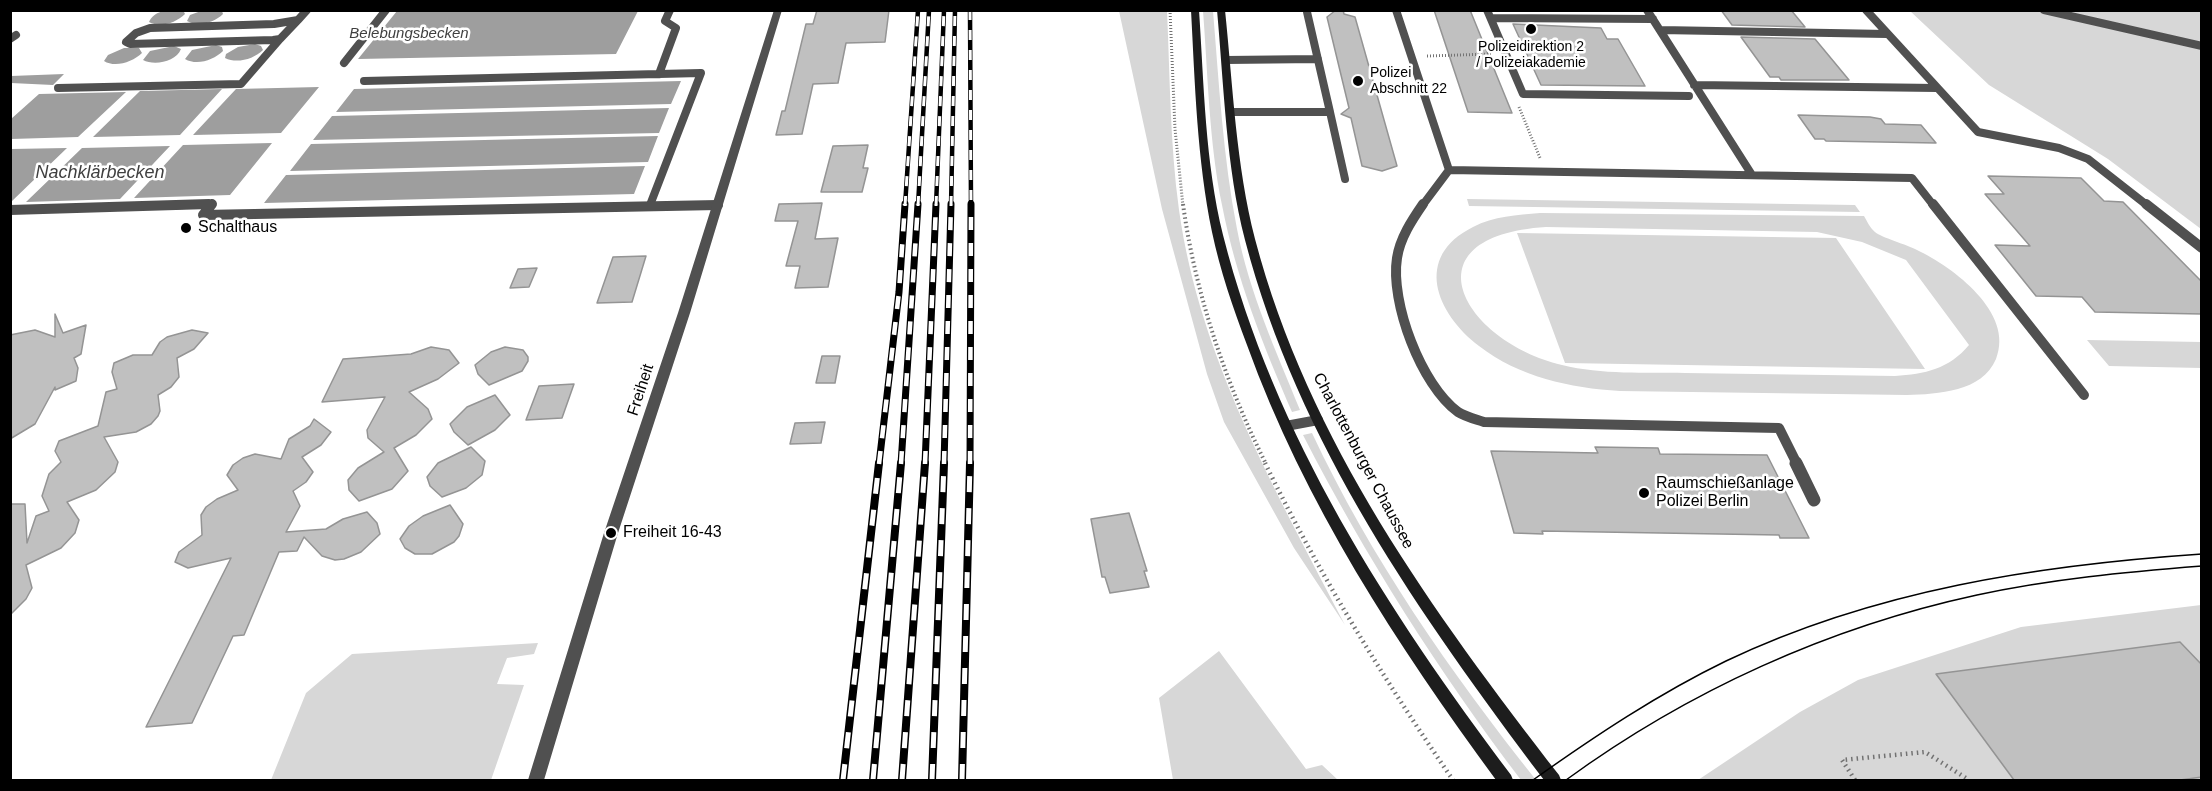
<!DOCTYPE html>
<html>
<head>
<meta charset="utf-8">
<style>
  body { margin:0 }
  #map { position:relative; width:2212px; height:791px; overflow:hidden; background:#fff; font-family:Helvetica,sans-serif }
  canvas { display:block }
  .frame { position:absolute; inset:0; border:12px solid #000; pointer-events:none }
</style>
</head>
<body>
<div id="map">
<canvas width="2212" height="791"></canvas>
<div class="frame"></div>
</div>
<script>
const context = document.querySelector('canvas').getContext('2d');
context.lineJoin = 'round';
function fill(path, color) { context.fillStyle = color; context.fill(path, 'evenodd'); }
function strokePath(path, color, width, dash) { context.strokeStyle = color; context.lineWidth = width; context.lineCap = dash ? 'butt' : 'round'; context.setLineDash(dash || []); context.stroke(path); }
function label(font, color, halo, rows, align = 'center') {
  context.font = font + ' Helvetica,sans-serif'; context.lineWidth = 5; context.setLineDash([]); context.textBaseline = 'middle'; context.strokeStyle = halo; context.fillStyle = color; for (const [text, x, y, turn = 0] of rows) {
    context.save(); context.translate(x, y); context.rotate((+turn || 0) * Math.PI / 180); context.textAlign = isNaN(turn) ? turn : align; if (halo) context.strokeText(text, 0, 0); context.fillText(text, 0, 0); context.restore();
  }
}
fill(new Path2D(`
  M1119,11H1167C1170,77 1170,144 1179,210C1200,360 1277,493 1345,625L1294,548L1224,422L1207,374L1162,209Z
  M1203,11H1213C1219,83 1223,157 1237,229C1249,292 1276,351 1300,410L1292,412C1263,345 1236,278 1222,205C1209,142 1208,75 1203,11Z
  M1910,11H2201V229L2108,159L1989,85Z
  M1467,199L1855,205L1860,212L1469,206Z
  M1540,213L1864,216C1867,221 1870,228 1875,232C1880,237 1908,245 1917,250C1953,267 2015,313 1996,359C1982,392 1938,394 1907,395L1620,391C1570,388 1519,377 1479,346C1436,313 1413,257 1473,227C1494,216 1517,215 1540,213ZM1546,227L1817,232L1862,242L1906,260L1969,345C1949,369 1925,374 1895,376C1825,375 1755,374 1685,373C1645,372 1602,375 1562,365C1462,341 1404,236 1546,227Z
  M1517,233L1836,238L1925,369L1565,363Z
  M2087,340L2201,342V368L2109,366Z
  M1312,433C1370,557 1451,673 1536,780H1521C1439,672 1365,556 1303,435Z
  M2201,605V780H1698L1800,712L1858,680L2021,627Z
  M538,643L534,654L507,658L497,684L524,685L491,780H271L306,693L352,654Z
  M1219,651L1306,769L1322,765L1338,780H1173L1159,698Z`), '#d7d7d7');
fill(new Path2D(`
  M183,10L185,14C176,23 160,28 149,22C155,9 170,10 183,10Z
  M201,11H222L223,14C214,23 198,27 187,21L190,15Z
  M397,11V10L638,11L616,54L358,59Z
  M255,44L261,46L263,50C254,59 237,64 225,58L226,54L238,47Z
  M216,45L222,47L223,51C214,60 197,66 185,59L192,50Z
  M174,46L181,49C176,62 154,66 143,60L150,51Z
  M124,48H139L142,53C133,62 115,68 104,61L108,55Z
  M64,74L53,85L11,83V76Z
  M681,81L671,104L336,112L354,89Z
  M319,87L281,133L193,135L236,89Z
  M222,89L180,135L93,137L140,91Z
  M126,92L78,137L11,139V119L39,94Z
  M669,108L659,133L313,140L332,116Z
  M658,136L648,162L290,171L311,144Z
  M272,143L230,195L134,198L183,145Z
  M170,146L120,199L26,202L82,148Z
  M67,148L11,202V149Z
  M645,166L634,194L264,203L286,175Z`), '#9e9e9e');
const building = new Path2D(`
  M817,10H889L885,42L846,43L838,83L813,84L802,134L776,135L782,111H785L806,24H813Z
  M1336,10H1343L1344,14L1355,17L1397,166L1382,171L1362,166L1351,118L1341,114L1349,108L1327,17Z
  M1434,10H1470L1512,113L1468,112Z
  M1721,10H1791L1805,27L1732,25Z
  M1513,24L1601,28L1607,39H1618L1645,86L1541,85Z
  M1741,37L1815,39L1849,80H1781L1779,77H1770Z
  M1798,115L1870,117L1881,119L1885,124L1921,125L1936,143L1826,141L1824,139H1815Z
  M868,145L863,168H868L862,192H821L833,146Z
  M1988,176L2081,178L2104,201L2123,202L2202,282V314L2095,312L2082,297L2036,296L1995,245L2030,246L1985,194H2004Z
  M822,203L815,239L838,238L828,287L795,288L800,266H786L798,221H775L779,204Z
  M646,256L632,302L597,303L613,257Z
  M537,268L529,287L510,288L518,269Z
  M55,314L63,333L86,325L81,354L74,358L78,368L76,381L55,390V387L35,424L10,439V335L35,330L55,337Z
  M192,330L208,333L194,349L177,358L179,377L171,387L158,395L160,411L158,416L151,424L136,432L104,437L118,462L115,472L96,490L67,502L79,520L75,533L61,548L26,565L32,588L26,599L10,615V504H25L27,543L36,516L49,511L42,496L49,474L61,462L55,451L59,441L98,426L106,392L117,389L112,372L114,363L133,355H152L160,342L167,337Z
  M431,347L449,350L459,363L438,379L409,392L428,409L432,419L416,435L394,448L408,471L392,489L359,501L349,490L348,480L358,468L384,452L368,438L367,430L385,397L322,402L343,359L411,354Z
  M505,347L523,350L528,357V361L522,371L489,385L478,374L475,365L491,352Z
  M822,356H840L835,383H816Z
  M574,384L562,418L526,420L539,386Z
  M495,395L510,415L495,430L468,445L454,432L450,424L467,407Z
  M314,419L331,432L321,445L302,457L313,472L306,482L293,491L300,506L286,532L326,529L343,519L367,512L377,523L380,534L361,552L344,559L335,560L322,556L304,537L297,551L279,552L244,635L233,636L192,723L146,727L231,558L188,568L175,562L179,552L202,535L201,515L206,507L217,499L238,490L227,475L233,465L243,458L255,454L281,459L289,439L310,426Z
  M825,422L821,443L790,444L795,423Z
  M471,447L485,461L482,475L466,488L442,497L430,486L427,477L438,463Z
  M1595,447L1658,448L1660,454L1767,455L1809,538H1780L1779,535L1542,531L1543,534L1514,533L1491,451L1598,453Z
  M450,505L463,524L459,536L454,542L432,554H415L405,548L400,539L409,526L423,516Z
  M1129,513L1147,571H1144L1149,587L1110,593L1105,577H1102L1091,519Z
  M2180,642L2202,665V777L2180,780H2014L1936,674Z`);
fill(building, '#c0c0c0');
strokePath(building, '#949494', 1.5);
strokePath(new Path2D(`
  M1170,10L1175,129L1183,206
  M1427,56L1491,54
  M1519,107L1540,158`), '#727272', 3, [1, 2]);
strokePath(new Path2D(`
  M1183,204C1195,293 1226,384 1266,464`), '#727272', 4, [1.5, 3]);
strokePath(new Path2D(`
  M1265,463C1319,574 1383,678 1453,780
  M1855,780L1842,760L1925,752L1969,780`), '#727272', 4.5, [1.5, 4]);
strokePath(new Path2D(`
  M1396,10L1449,170
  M1487,10L1523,94L1689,96
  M1647,10L1752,175
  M1866,10L1978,132L2059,148L2088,159L2148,206
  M2044,10L2202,46
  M1307,12L1330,112
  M1491,18L1653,19
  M298,20L280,39L273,40L130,44L126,42L136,33L150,28L274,24Z
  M298,20L307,10
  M1660,30L1887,34
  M10,39L16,35
  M1226,60L1318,59
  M344,63L386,10
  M659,74L676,28L665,21L670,10
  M364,81L701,73L650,205
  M1694,85L1937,88
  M58,88L241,84L280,39
  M1232,112H1330L1345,179
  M1449,170L1912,178L1934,206
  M159,206L212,204L211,206
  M688,206L718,205
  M1422,206L1449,170`), '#505050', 8);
strokePath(new Path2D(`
  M212,204L203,215L718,205
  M1423,204C1412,220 1400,238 1397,258C1390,302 1421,385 1458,412C1466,417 1475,419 1484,422L1779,428L1797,464
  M1933,204L2084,395
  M2146,204L2202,248
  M10,210L209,204
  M1286,426L1318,420`), '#505050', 10);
strokePath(new Path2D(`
  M1796,463L1814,500`), '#505050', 13);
fill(new Path2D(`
  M774,10H782L690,313L618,533L544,780H528L604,533L678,313Z`), '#505050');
fill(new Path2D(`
  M1191,10H1199C1204,85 1205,162 1223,235C1274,436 1388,611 1511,775L1513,780H1496C1397,645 1304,503 1247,345C1233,308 1220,270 1212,232C1197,159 1195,84 1191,10Z
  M1217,10H1225C1233,87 1236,165 1255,239C1308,441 1433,612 1559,775L1561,780H1544C1420,615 1298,443 1245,240C1226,166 1224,87 1217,10Z`), '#1d1d1d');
strokePath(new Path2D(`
  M1533,780C1595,736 1658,694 1726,661C1875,590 2039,565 2202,554
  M1566,780C1688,691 1829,627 1977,595C2051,579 2126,572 2202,566`), '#000', 1.5);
const railFar2 = new Path2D(`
  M970,10L971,206
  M905,206L918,10
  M918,206L929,10
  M936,206L944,10
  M951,206L955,10`);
const railFar1 = new Path2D(`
  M879,464L899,292L905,204
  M901,464L918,204
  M925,464L936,204
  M944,464L951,204
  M970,464L971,204`);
const rail = new Path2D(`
  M843,780L879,463
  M873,780L901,463
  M902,780L925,463
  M932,780L944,463
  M962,780L970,463`);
strokePath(railFar2, '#000', 4.5);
strokePath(railFar1, '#000', 7);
strokePath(rail, '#000', 8);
strokePath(railFar2, '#fff', 3, [10]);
strokePath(railFar1, '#fff', 4.5, [13]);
strokePath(rail, '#fff', 5, [16]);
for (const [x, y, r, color] of [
  [1531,29,6,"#000"],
  [1358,81,6,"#000"],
  [186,228,6,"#000"],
  [1644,493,6,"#000"],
  [611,533,6,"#000"]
]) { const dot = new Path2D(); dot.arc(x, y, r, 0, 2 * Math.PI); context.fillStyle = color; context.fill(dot); strokePath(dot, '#fff', 2); }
label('14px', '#000', '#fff', [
  ["Polizeidirektion 2",1531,47],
  ["/ Polizeiakademie",1531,63],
  ["Polizei",1370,73,"left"],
  ["Abschnitt 22",1370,89,"left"]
]);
label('italic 15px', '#3f3f3f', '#fff', [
  ["Belebungsbecken",409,34]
]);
label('16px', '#000', '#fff', [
  ["Schalthaus",198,228],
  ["Raumschießanlage",1656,484],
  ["Polizei Berlin",1656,502],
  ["Freiheit 16-43",623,533]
], 'left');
label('16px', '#000', '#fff', [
  ["Freiheit",641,390,-72],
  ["Charlottenburger Chaussee",1363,461,62]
]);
label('italic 18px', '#3f3f3f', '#fff', [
  ["Nachklärbecken",100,173]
]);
</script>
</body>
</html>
